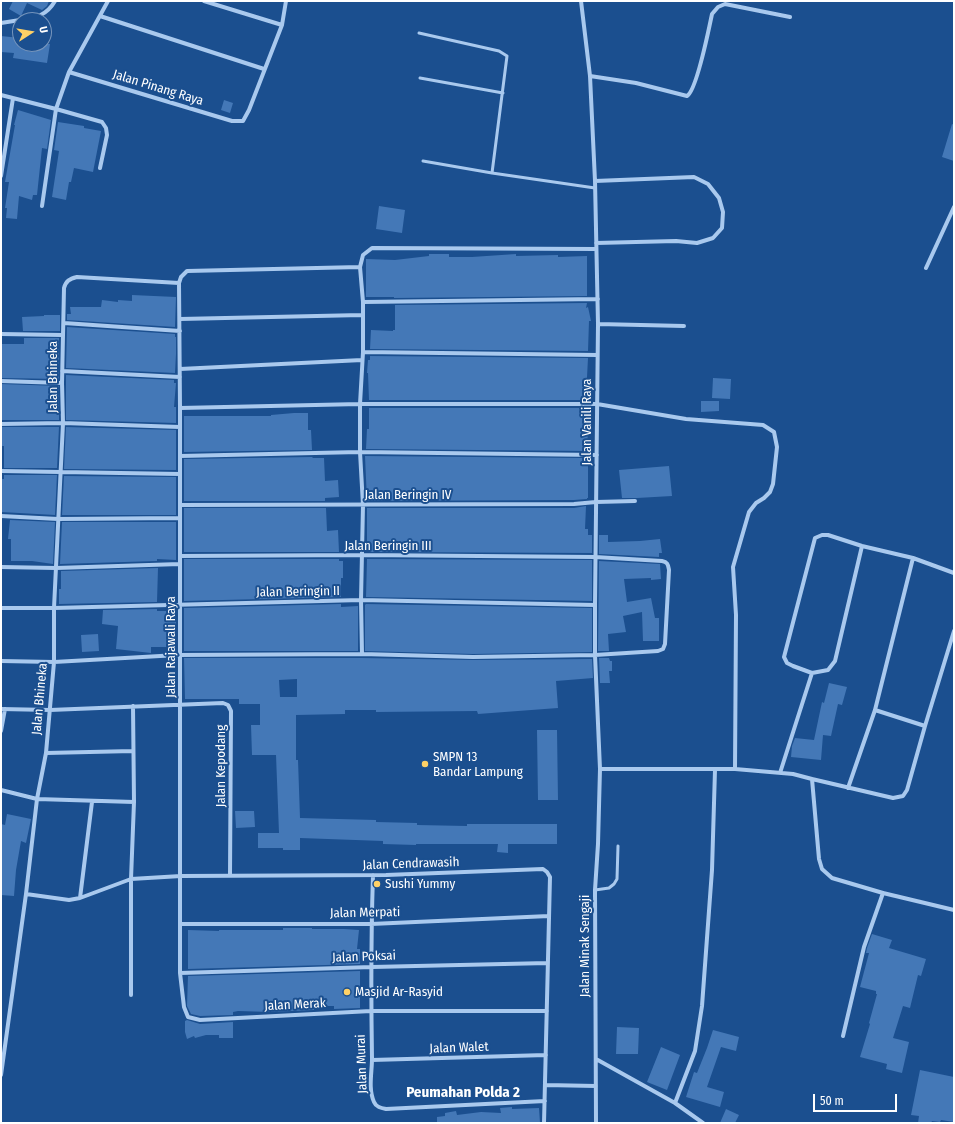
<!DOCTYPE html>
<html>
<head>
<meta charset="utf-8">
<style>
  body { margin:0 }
  #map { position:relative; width:955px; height:1124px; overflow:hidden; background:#1b4f8f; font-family:"Fira Sans Condensed",sans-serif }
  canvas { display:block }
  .frame { position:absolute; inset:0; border:2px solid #fff; pointer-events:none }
  .north { position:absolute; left:12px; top:12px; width:40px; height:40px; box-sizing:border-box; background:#1b4f8f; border:1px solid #7695bc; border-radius:50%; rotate:78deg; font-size:11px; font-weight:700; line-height:16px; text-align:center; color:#fff }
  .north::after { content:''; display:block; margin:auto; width:14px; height:18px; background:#ffd166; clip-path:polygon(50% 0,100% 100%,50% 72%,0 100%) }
  .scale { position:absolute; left:813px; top:1094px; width:84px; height:18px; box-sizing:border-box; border:2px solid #fff; border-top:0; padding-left:5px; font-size:12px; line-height:14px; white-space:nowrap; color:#fff; -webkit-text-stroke:3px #1b4f8f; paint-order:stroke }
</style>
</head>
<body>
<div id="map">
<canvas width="955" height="1124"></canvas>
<div class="frame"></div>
<div class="north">U</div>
<div class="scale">50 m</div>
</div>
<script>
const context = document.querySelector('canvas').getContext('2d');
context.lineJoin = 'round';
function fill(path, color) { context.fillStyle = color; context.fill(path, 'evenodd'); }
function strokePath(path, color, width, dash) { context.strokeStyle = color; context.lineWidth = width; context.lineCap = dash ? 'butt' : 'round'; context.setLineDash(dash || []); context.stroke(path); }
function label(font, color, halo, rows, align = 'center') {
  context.font = font + ' "Fira Sans Condensed",sans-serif'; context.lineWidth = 4; context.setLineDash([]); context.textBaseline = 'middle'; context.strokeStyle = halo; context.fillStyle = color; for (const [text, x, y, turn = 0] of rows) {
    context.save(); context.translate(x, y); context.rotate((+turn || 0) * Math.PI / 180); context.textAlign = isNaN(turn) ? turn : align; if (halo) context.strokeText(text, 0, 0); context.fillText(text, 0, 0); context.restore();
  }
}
fill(new Path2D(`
  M13,1H49L47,6L42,10L27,3L21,16L9,9Z
  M1,36L20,38V44H50L47,63L13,58L14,53L1,52Z
  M224,100L233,103L230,113L221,110Z
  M18,110L51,120L47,149L42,148L37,195H33L32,200L19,196L17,219L6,218L7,208H5L9,182H5L15,125H14Z
  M58,122L84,126V128L101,131L93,172L74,168L71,182H69L66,200L52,197L59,151L54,150Z
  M952,124L954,125V161L942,157Z
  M379,206L405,210L402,233L376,229Z
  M429,254H449V257H472L516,254V256L558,255V257L587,256V296L394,298V297H366V259L395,260L429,256Z
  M132,295L176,297L175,327L67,320V314H71L70,307H101L102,300L118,302V300L132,301Z
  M587,303L586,308L588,307L591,321H589L588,351L370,349L371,330L393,331V330H395V305Z
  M44,315H60V331H23L22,317L44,316Z
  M67,327L175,334V337H176V354L175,373L66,368Z
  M24,338H59V379L1,378V344H24Z
  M370,356L588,358L586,397H585V400H369L368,373H367L368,360H370Z
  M66,375L174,380V383H176L174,407H176V423L66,420Z
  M713,378L731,379L730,399L712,398Z
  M1,384L59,386V420H1Z
  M701,401H719V411L701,412Z
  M369,408H585V429H588L587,451L366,449L367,429H369Z
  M294,413H308V430H311L312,450L184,452V416H271V415Z
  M1,427H59L57,468H4V446H1Z
  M66,427L176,430V470L64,469Z
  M365,456L588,458V498H587V499L574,500L367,501Z
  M312,457L313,458H324L325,481L338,480L339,497L325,498V501H184V459Z
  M669,466L672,496L637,498H622L619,470Z
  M4,475H57L55,515L1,512V479H4Z
  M64,476L176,477V515H62Z
  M586,506L585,529H588V535H592V553L367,552V508H574Z
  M184,508H326L327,531L338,530L339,552H184Z
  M10,520L55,522L53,564L32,561H11V539H8Z
  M62,522H176V560L157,559V561L60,564Z
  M599,535H608V542L640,541L660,539L662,553H659V557L599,554Z
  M184,559H339V561H343V578H341V597L184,601Z
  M367,559L592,560V601L366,597Z
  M599,561L660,564L661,579L651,580V578L624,579L627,602L651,598L655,618H659V641H643L642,612L623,616L626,632L608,634L609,651H598Z
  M158,568L157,602L59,604V589H61V571Z
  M341,604V607L358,606V651H184V608Z
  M366,604L592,608V652L473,654L365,651V605Z
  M157,609V611H176V647H151V653L116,649L118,626L102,624L103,610Z
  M98,634L99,651L82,652L81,635Z
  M184,658H362L473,660L592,659L593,678L556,681L558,708L478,714L477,711L376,712V710H345V714L296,715V760H298L300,818L376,820V822L417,823V825L467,826V824H557V844H508V853L497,852L498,844H416V845L383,844V841L300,838V850H283V848H258V833H279L276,755H252L251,725H260V704H239V699H185ZM297,679V697H280L279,680Z
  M599,658H609L610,661H612V671H609L610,683H600Z
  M829,683L847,687L842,705L838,704L831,736L823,735L821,760L791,757L792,746L795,738L814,740L822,702L824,703Z
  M537,730H557L558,800H538Z
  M235,811H254L255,827L236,828Z
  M7,814L31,819L26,843L21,841L16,870L14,896L1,895V824L5,825Z
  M283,928H312V929H344L359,930L357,949H360V964L188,969V930L219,931V930H283Z
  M872,934L892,940L889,948L926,959L921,976L918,975L910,1008L903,1006L893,1038L909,1042L902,1073L886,1069L887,1064L860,1057L870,1024L869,1023L877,994H876V991L860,987L869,953H866L867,948Z
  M360,971V1008L334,1009V1006H314V1010L270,1012L238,1011L233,1012V1015L200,1016L191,1014L187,1006L188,976Z
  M187,1020L200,1024L233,1022V1038H219V1035H206L195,1038L194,1036L187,1039L185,1032V1021Z
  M617,1027L639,1028L638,1054H616Z
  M713,1030L739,1037L736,1051L721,1047L707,1087L724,1092L720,1107L686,1097L694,1072L697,1073L707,1048Z
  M661,1047L680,1055L667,1090L647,1082Z
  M920,1070L954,1077V1122L941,1120L940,1122L932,1121L931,1123H918L919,1116L911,1115Z
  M512,1107V1109L539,1108L540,1123H437V1117L445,1116V1113L456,1111L457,1115L481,1112L501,1113L500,1108Z
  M726,1109L739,1115L735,1123H720Z`), '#4478b7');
strokePath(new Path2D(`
  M419,33L499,51L507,56L492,173
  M420,78L503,93
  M423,161L492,173L595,188
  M595,890L609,888L614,884L617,879L618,846`), '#a9c9ee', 3);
strokePath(new Path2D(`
  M204,1L282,25
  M581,1L590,76L595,181L598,324L595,605V655L600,769L598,844L595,890L596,1123
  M100,16L264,69
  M21,20C36,18 47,15 55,1
  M1,23L20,20
  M69,72L232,121H243L249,110L282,25L286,1
  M590,76L636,83L687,96C697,90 709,28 712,14L718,7L725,4L790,17
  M1,95L56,109L69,72L108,1
  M1,176L13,98
  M595,181L694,177L708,184L719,198L723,212L722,228L713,238L697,243L676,241L596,243
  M42,206L56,109L102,122L106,128L107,135L100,168
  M360,267L187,271L181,277L179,283L180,408V973L184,1007L188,1017L200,1020L371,1011H547
  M926,268L954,207
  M363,302L598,299
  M180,319L362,315
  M64,323L180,331
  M598,324L684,326
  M1,334L62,335
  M363,352L597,355
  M180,369L362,360
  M62,371L180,377
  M1,381L62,383
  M180,408L360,404H597L686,419L763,425L774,432L777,447L773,484L770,492L764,498L756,503L749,512L733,567L736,615L735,769
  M1,424L63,423L180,427
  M180,456L360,452L597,455
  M1,471L180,474
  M180,505L574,504L596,502L635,501
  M1,516L58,519L180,518
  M913,558L954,573
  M1,567L56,568L180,564
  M1,608H54L361,600L595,605
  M362,654L361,600L363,505L360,452V404L363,352V302L360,267L363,255L372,248L596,249
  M1,661L54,662L178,655L362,654L473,657L595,655L658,651L663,649L665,644L669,570C668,565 668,562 662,561L595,557L363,555L180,556
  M1,709L50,710L223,703L228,705L231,711L230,876
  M875,710L925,726
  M1,731L5,709
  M46,753L133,751
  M600,769H735L793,774L812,779L819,859L822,869L832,878L883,893L954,910
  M780,773L812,673
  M812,779L893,798L903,796L907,790L925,726L954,631
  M848,788L875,710L913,558L862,546L828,535H822L815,538L784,657L787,663L793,666L812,673L828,670L835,661L862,546
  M1,790L37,799L134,802
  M373,875C371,936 371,998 372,1059C372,1072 368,1089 374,1102C376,1107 381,1108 386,1109L545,1101
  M26,894L69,900L80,898L131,879L181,876L386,875L543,869L547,872L550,877L544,1123
  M80,898L92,802
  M180,924H371L549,916
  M180,973L372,967L548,963
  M131,995V879L134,802L133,706
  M843,1036L864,947L883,893
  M596,1059L675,1103L703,1123
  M372,1060L546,1055
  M1,1075L26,894L37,799L46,753L54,662V608L63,423L62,383L64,288C66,281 69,279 77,277L179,283
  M545,1085L596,1086
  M675,1103L695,1051L702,1006L712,870L715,770`), '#a9c9ee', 4);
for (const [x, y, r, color] of [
  [425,764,4,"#ffd166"],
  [377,884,4,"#ffd166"],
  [347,992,4,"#ffd166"]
]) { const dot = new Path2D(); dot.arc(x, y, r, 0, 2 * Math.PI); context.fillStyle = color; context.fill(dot); strokePath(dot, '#1b4f8f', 1.5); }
label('13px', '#fff', '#1b4f8f', [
  ["Jalan Pinang Raya",158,88,17],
  ["Jalan Bhineka",53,377,-90],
  ["Jalan Vanili Raya",587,422,-90],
  ["Jalan Beringin IV",408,495],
  ["Jalan Beringin III",388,546],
  ["Jalan Beringin II",298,592,-1],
  ["Jalan Rajawali Raya",171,647,-90],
  ["Jalan Bhineka",40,699,-85],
  ["Jalan Kepodang",221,766,-90],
  ["Jalan Cendrawasih",411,864,-2],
  ["Jalan Merpati",365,913,-1],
  ["Jalan Minak Sengaji",585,946,-90],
  ["Jalan Poksai",364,957,-2],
  ["Jalan Merak",295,1005,-3],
  ["Jalan Walet",459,1048,-2],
  ["Jalan Murai",362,1064,-92]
]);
label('13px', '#fff', '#1b4f8f', [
  ["SMPN 13",433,757],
  ["Bandar Lampung",433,772],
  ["Sushi Yummy",385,884],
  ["Masjid Ar-Rasyid",355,992]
], 'left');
label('bold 15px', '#fff', '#1b4f8f', [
  ["Peumahan Polda 2",463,1093]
]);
</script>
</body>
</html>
